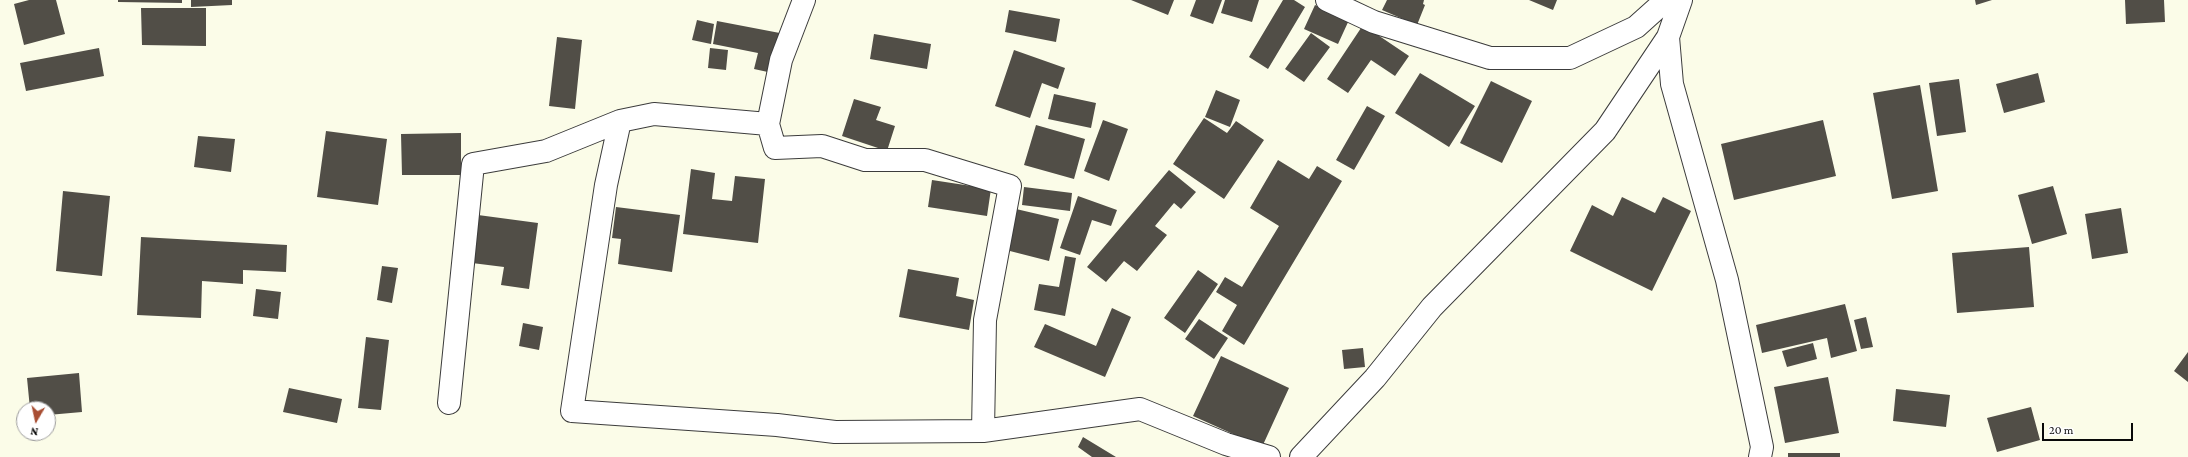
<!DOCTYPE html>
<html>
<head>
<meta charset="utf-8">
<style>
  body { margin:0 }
  #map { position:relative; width:2188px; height:457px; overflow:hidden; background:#fbfce8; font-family:"Crimson Pro",serif }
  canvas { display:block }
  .north { position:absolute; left:16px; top:401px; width:40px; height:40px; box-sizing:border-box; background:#fff; border:1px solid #9d9d9d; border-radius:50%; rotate:189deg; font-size:11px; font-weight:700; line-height:16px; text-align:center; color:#090909 }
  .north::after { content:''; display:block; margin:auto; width:14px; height:18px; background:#a84e33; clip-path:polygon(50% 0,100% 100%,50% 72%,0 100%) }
  .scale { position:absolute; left:2042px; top:423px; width:91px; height:18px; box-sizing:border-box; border:2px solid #090909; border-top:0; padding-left:5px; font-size:12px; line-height:14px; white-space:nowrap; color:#090909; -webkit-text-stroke:3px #fff; paint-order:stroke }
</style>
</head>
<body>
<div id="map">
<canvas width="2188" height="457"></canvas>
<div class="north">N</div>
<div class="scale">20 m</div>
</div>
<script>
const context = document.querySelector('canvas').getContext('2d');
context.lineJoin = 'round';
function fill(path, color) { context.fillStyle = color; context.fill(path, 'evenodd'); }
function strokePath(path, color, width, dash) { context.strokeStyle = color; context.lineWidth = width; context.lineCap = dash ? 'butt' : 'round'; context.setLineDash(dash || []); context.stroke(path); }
fill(new Path2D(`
  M29,0H56L65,34L24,45L14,4Z
  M118,0H182V3L118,2Z
  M191,0H232V5L191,7Z
  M1131,0H1174L1168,15Z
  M1196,0H1222L1213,24L1190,16Z
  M1225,0H1259L1252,22L1221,13Z
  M1283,0H1294L1305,7L1268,69L1249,57Z
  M1387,0H1424L1423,4L1425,5L1417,25L1382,10Z
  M1529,0H1557L1553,10Z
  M1975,0H1992L1976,5Z
  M2125,0H2164L2165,22L2126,24Z
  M1315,5L1349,20L1338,44L1304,29Z
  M141,8H206V46L142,45Z
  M1009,10L1060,19L1056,42L1005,32Z
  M697,20L714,24L711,44L692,40Z
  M717,21L785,34L777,74L754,69L758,53L713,44Z
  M1363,25L1409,56L1395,76L1371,60L1348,93L1327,79Z
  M1311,33L1330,47L1304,82L1285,69Z
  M874,34L931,44L927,69L870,59Z
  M557,37L582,40L575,109L549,106Z
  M99,48L104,76L26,91L20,63Z
  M710,48L728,50L726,70L708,68Z
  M1014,50L1065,68L1058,89L1042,83L1030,118L995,106Z
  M1420,73L1475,106L1449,147L1395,113Z
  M2038,73L2045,102L2004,113L1996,84Z
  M1959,79L1966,132L1937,136L1929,83Z
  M1491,81L1532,101L1502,163L1460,143Z
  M1920,85L1938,191L1892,199L1873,93Z
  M1216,90L1240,100L1230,127L1205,117Z
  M1054,94L1096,103L1091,128L1048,119Z
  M854,99L881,107L876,120L895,126L887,151L842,136Z
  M1367,106L1385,116L1354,170L1336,160Z
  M1204,118L1227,133L1236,121L1264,140L1224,199L1173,164Z
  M1103,120L1128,129L1109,181L1084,171Z
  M1823,120L1836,176L1734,200L1721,144Z
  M1036,125L1085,139L1074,179L1024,165Z
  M326,131L387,139L378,205L317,197Z
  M461,133V175H402L401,134Z
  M198,136L235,139L231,172L194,167Z
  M1278,160L1309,179L1317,166L1342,181L1244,345L1222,331L1237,305L1216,292L1225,277L1242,287L1279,226L1250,208Z
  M691,169L715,173L712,199L732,201L735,176L765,179L758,243L683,234Z
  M1169,170L1196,192L1181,209L1174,203L1155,226L1167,235L1137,271L1124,261L1106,282L1087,267Z
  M932,180L991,189L987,216L928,207Z
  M2053,186L2067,234L2032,244L2018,195Z
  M1024,187L1072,193L1070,211L1022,205Z
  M63,191L110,196L102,276L56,271Z
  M1078,196L1117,210L1111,226L1092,220L1080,255L1060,248Z
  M1622,197L1655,213L1663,197L1691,211L1652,291L1570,251L1592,205L1613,216Z
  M616,207L680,215L672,272L618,264L621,239L612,238Z
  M2121,208L2128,253L2092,259L2085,214Z
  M1016,209L1059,219L1049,261L1006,250Z
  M478,215L538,223L529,289L501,285L504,267L472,263Z
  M141,237L287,245L286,272L243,270V284L202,281L201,318L137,315Z
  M2029,247L2034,307L1957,313L1952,253Z
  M1065,256L1076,258L1065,316L1034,310L1039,284L1059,287Z
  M382,266L398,268L392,303L377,300Z
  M908,269L959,278L956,296L974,300L969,330L899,317Z
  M1198,270L1218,284L1185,333L1164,318Z
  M256,289L281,292L278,319L253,316Z
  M1845,304L1857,351L1831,358L1827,338L1762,353L1756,325Z
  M1112,308L1131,317L1105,377L1034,347L1045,324L1096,346Z
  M1866,317L1873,347L1861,349L1854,320Z
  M1199,319L1228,338L1214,359L1185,339Z
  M523,323L543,327L539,350L519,346Z
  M366,337L389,340L381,410L358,408Z
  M1813,343L1817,359L1787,367L1782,351Z
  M1363,348L1365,367L1344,369L1342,350Z
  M2188,352V382L2174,371Z
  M1221,356L1289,388L1262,447L1193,416Z
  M79,373L82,412L48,415V409H30L27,378Z
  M1828,377L1839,433L1785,443L1774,387Z
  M289,388L342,399L337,423L283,412Z
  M1896,389L1950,395L1946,427L1893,421Z
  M2031,407L2040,440L1997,452L1987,418Z
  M1083,437L1116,457H1092L1078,447Z
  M1788,453H1840V457H1788Z`), '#514e47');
const street = new Path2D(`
  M804,0L781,60L768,124L775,148L822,146L865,160H925L1010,186L985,320L983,431L1140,409L1226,444L1269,457
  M1327,0L1374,22L1490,58H1570L1636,27L1666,0
  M1668,37L1672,84L1727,280L1762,447L1760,457
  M768,124L654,114L620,121L606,185L572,411L777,425L835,432L983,431
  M449,403L473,164L546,151L620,121
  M1301,457L1375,378L1432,307L1605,131L1668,37L1681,0`);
strokePath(street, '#3c3c3c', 24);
strokePath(street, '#fff', 22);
</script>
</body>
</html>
